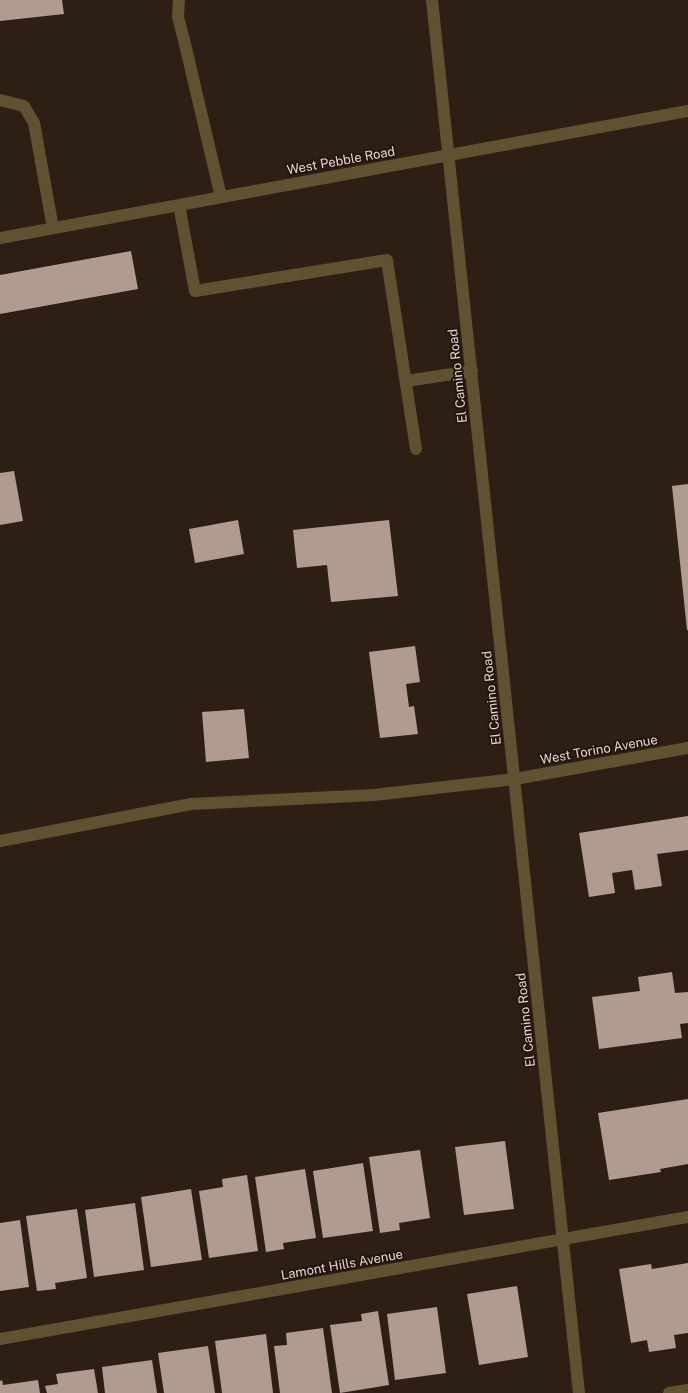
<!DOCTYPE html>
<html>
<head>
<meta charset="utf-8">
<style>
  body { margin:0 }
  canvas { display:block; background:#2e1f15 }
</style>
</head>
<body>
<canvas width="688" height="1393"></canvas>
<script>
const context = document.querySelector('canvas').getContext('2d');
context.lineJoin = 'round';
function fill(path, color) { context.fillStyle = color; context.fill(path, 'evenodd'); }
function strokePath(path, color, width, dash) { context.strokeStyle = color; context.lineWidth = width; context.lineCap = dash ? 'butt' : 'round'; context.setLineDash(dash || []); context.stroke(path); }
function label(font, color, halo, rows, align = 'center') {
  context.font = font + ' "Public Sans",sans-serif'; context.lineWidth = 4; context.setLineDash([]); context.textBaseline = 'middle'; context.strokeStyle = halo; context.fillStyle = color; for (const [text, x, y, turn = 0] of rows) {
    context.save(); context.translate(x, y); context.rotate((+turn || 0) * Math.PI / 180); context.textAlign = isNaN(turn) ? turn : align; if (halo) context.strokeText(text, 0, 0); context.fillText(text, 0, 0); context.restore();
  }
}
fill(new Path2D(`
  M0,0H62L64,14L0,21Z
  M131,251L138,289L0,314V275Z
  M14,471L23,521L0,525V473Z
  M688,484V630H687L672,486Z
  M238,520L244,554L195,563L189,529Z
  M389,520L398,596L331,602L327,565L297,568L293,530Z
  M415,646L420,682L406,684L409,707L414,706L418,734L380,738L369,652Z
  M244,709L249,758L206,762L202,712Z
  M688,816V850L657,854L662,886L635,890L632,870L612,873L615,893L589,897L579,833Z
  M672,972L675,993L688,992V1023L680,1024L682,1038L599,1049L592,997L640,991L638,977Z
  M688,1099V1164L660,1169L661,1172L609,1180L598,1113Z
  M505,1141L514,1209L464,1215L455,1147Z
  M420,1150L430,1218L399,1223L400,1230L380,1233L369,1157Z
  M363,1163L373,1231L323,1238L313,1171Z
  M305,1169L316,1238L283,1243L284,1249L266,1252L255,1177Z
  M247,1175L258,1251L209,1258L199,1191L223,1187L222,1179Z
  M191,1189L202,1260L151,1267L141,1197Z
  M135,1203L144,1270L94,1277L85,1210Z
  M77,1209L87,1278L55,1283L56,1289L37,1291L26,1216Z
  M20,1220L29,1287L0,1291V1223Z
  M688,1263V1333L674,1335L676,1348L649,1352L647,1340L631,1343L619,1269L651,1264L652,1269Z
  M517,1286L528,1357L479,1365L467,1294Z
  M437,1307L446,1373L395,1380L387,1314Z
  M378,1311L389,1385L340,1393L330,1325L362,1321L361,1314Z
  M323,1328L332,1393H280L274,1346L287,1345L286,1333Z
  M266,1334L273,1393H222L215,1341Z
  M208,1346L215,1393H164L158,1353Z
  M152,1360L157,1393H105L102,1367Z
  M94,1369L98,1393H47L45,1386L58,1384L56,1374Z
  M2,1380L3,1385L38,1380L40,1393H0V1381Z`), '#b09b90');
strokePath(new Path2D(`
  M179,0L178,17L184,40L221,197
  M432,0L579,1393
  M0,100L24,106L34,123L53,228
  M179,205L195,291L387,260L416,449
  M0,238L688,111
  M406,381L472,371
  M0,841L191,804L374,795L515,779L688,748
  M0,1339L688,1217
  M669,1393L688,1390`), '#605132', 12);
label('13px', '#e0d5cf', '#24150c', [
  ["West Pebble Road",341,161,-10],
  ["El Camino Road",458,376,-96],
  ["El Camino Road",492,698,-96],
  ["West Torino Avenue",599,750,-10],
  ["El Camino Road",526,1020,-96],
  ["Lamont Hills Avenue",342,1265,-10]
]);
</script>
</body>
</html>
